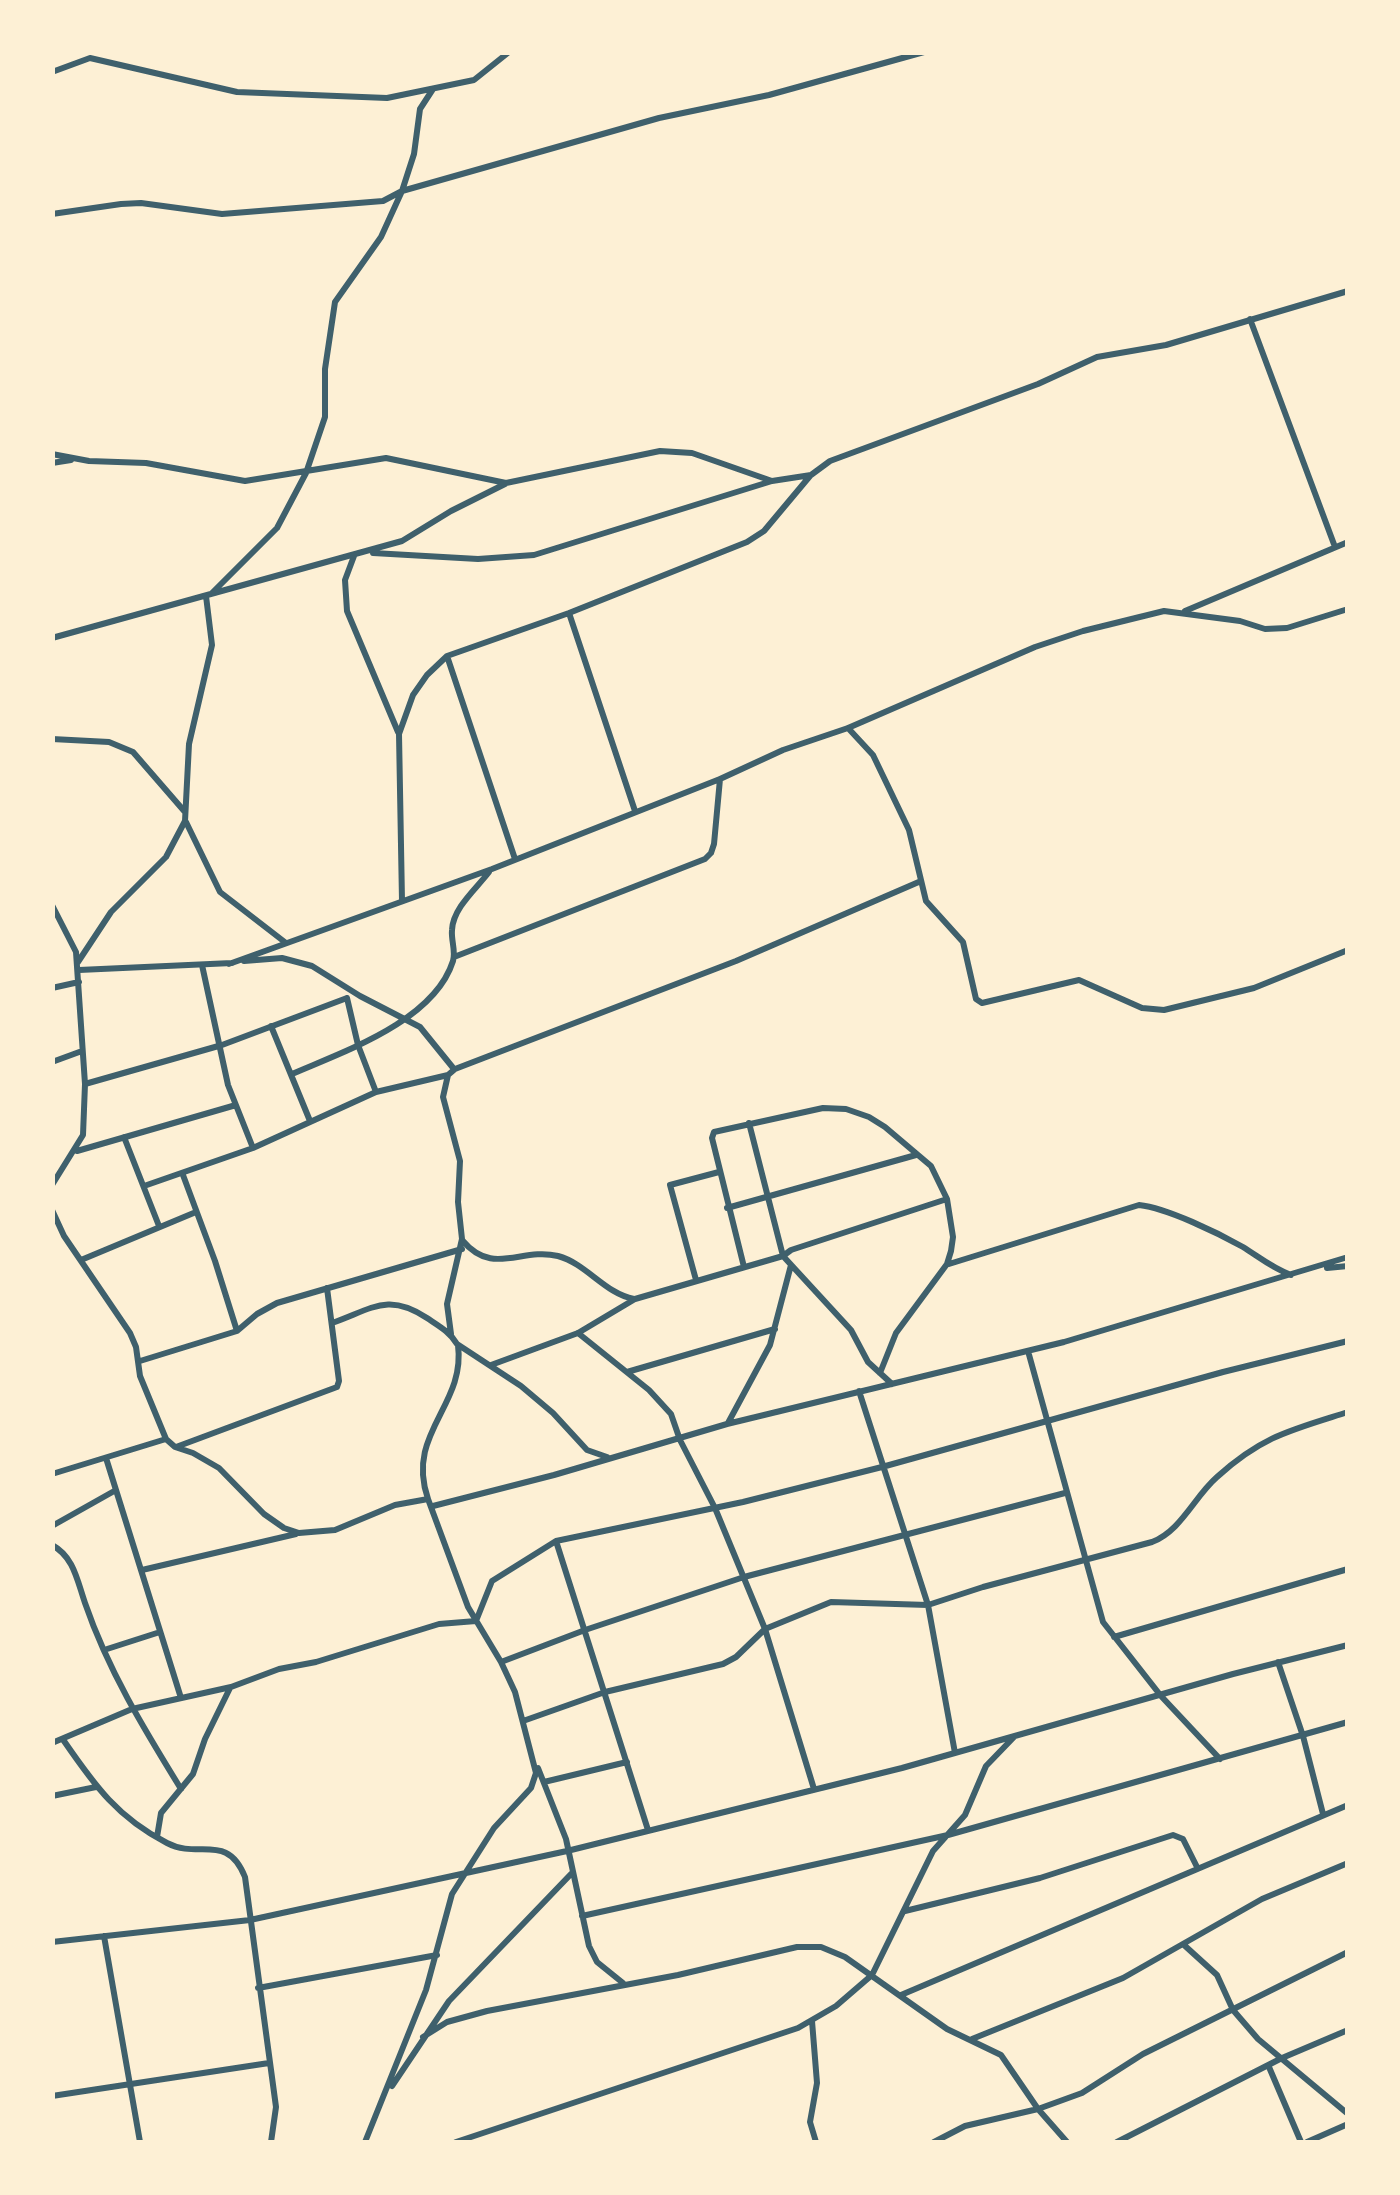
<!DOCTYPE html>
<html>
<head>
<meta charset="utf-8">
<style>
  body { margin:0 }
  #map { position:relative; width:1400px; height:2195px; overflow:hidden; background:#fdf0d5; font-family:Figtree,sans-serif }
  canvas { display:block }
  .frame { position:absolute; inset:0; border:55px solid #fdf0d5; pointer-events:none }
</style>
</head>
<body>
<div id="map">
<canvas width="1400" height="2195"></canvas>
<div class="frame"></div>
</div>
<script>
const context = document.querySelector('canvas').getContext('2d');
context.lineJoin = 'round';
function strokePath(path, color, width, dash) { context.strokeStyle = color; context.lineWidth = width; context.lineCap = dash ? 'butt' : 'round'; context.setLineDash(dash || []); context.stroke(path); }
strokePath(new Path2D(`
  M52,72L90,58L237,92L387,98L474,80L509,52
  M52,214L121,204L141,203L222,214L383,201L402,191L659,118L769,95L924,52
  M1250,319L1335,547
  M52,454L89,461L146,463L245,481L386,458L506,483L660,451L692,453L772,481L811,475L830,461L1038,384L1097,357L1166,345L1348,291
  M52,463L71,460
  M373,553L478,559L534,555L772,481
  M354,556L345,580L347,611L398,732
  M211,594L277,528L306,473L325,417V369L335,302L381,237L402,191L414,154L420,109L433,89
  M1185,611L1348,542
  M569,613L635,811
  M52,638L402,541L451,511L505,484
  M447,656L515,859
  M848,728L873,755L909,830L926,901L963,942L976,999L982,1003L1079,980L1142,1008L1164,1010L1254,988L1348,950
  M52,739L109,742L133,752L185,812
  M186,822L220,892L286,943
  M402,901L399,734L413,695L427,675L447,656L569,613L747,542L764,531L810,476
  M52,905L76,952L85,1084L83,1135L52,1185
  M454,957L705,859L711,853L714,844L720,779
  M244,961L282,958L312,966L360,996L420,1027L454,1069
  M78,962L111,912L166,857L185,821L189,744L212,645L206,596
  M229,964L492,869L720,779L783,750L848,728L1035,647L1083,631L1164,611L1240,621L1265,629L1287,628L1348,609
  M202,965L228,1085L253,1148
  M79,970L232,963
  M52,988L79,982
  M347,998L358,1045L376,1092
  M271,1026L310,1121
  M52,1062L82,1051
  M292,1074C345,1051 434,1021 453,961C456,951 451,941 452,930C453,908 476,889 489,872
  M448,1075L443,1097L460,1161L458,1202L462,1239L447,1304L451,1334
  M85,1084L222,1045L347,998
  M749,1123L783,1256L851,1330L868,1362L892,1384
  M124,1137L159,1226
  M77,1151L236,1105
  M183,1175L215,1261L237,1331
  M144,1186L253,1148L376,1092L448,1075L455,1069L736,961L921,881
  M727,1208L916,1155
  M52,1210L64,1236L130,1333L136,1347L140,1376L166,1439L175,1447L193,1453L219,1468L264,1514L284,1528L299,1533L335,1530L395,1505L428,1499L468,1607L501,1662L515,1692L536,1773L531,1788L494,1828L452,1894L426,1990L365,2142
  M462,1240C493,1277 520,1247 558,1256C587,1264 604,1293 634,1299
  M81,1260L196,1212
  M949,1264L1139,1205C1167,1208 1218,1233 1243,1247C1259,1257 1272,1268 1291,1275
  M744,1267L712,1138L714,1132L823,1108L846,1109L869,1117L885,1127L931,1166L947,1199L953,1237L951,1251L947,1264L896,1333L880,1373
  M1327,1268L1348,1266
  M696,1280L670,1185L719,1172
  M332,1323C372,1309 388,1292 427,1318C439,1326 450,1332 457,1344L521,1386L553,1413L587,1450L607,1457
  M578,1333L649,1390L671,1414L680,1440L715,1508L765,1629L814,1789
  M1028,1351L1103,1622L1161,1696L1220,1759
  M140,1361L237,1331L257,1314L277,1303L462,1249
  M491,1365L578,1333L635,1299L783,1256L791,1250L947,1199
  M627,1372L775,1329
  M859,1391L928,1605L955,1753
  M728,1423L770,1345L791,1265
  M176,1447L337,1387L339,1381L327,1288
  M106,1458L181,1698
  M52,1474L166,1439
  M428,1499C405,1433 466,1406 458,1345
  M433,1506L554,1475L727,1424L1064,1342L1348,1257
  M52,1526L116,1490
  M556,1541L648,1830
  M52,1545C74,1557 77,1580 85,1603C108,1670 144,1729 181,1789
  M142,1570L296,1534
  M1114,1637L1348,1569
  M104,1650L160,1632
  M501,1662L585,1630L744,1577L1065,1493
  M1278,1662L1303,1736L1323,1814
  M523,1721L605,1692L723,1664L736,1657L765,1629L831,1602L928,1605L983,1587L1152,1542C1181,1531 1194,1497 1217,1477C1262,1436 1291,1430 1348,1412
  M64,1741C95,1786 118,1818 167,1843C199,1860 227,1832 245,1877L276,2107L271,2142
  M52,1743L132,1709L231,1687L279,1669L316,1662L439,1624L476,1621L492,1581L556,1541L743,1502L882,1467L1223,1372L1348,1341
  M538,1768L566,1839L589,1946L597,1962L623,1983
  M544,1782L627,1762
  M52,1796L96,1787
  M157,1837L161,1813L193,1774L205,1739L230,1688
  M905,1911L1040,1878L1173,1835L1183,1839L1197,1867
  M582,1916L948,1835L1348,1722
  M104,1936L140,2142
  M52,1942L250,1920L567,1851L902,1768L1233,1674L1348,1645
  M1184,1945L1217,1975L1233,2010L1258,2039L1348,2114
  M258,1988L437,1955
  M901,1995L1348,1805
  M812,2021L817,2083L810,2122L816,2142
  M423,2037L447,2022L487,2011L678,1975L797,1947H821L845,1957L947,2029L1001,2055L1038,2109L1067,2142
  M972,2039L1123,1978L1262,1899L1348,1863
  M1269,2067L1301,2142
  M392,2086L449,2001L571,1874
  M52,2096L269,2063
  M456,2142L798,2028L836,2006L872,1975L933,1851L965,1815L986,1766L1014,1737
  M934,2142L965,2126L1038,2109L1082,2093L1143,2054L1348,1952
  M1117,2142L1282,2058L1348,2030
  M1307,2142L1348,2124`), '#3f606c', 6);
</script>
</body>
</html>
